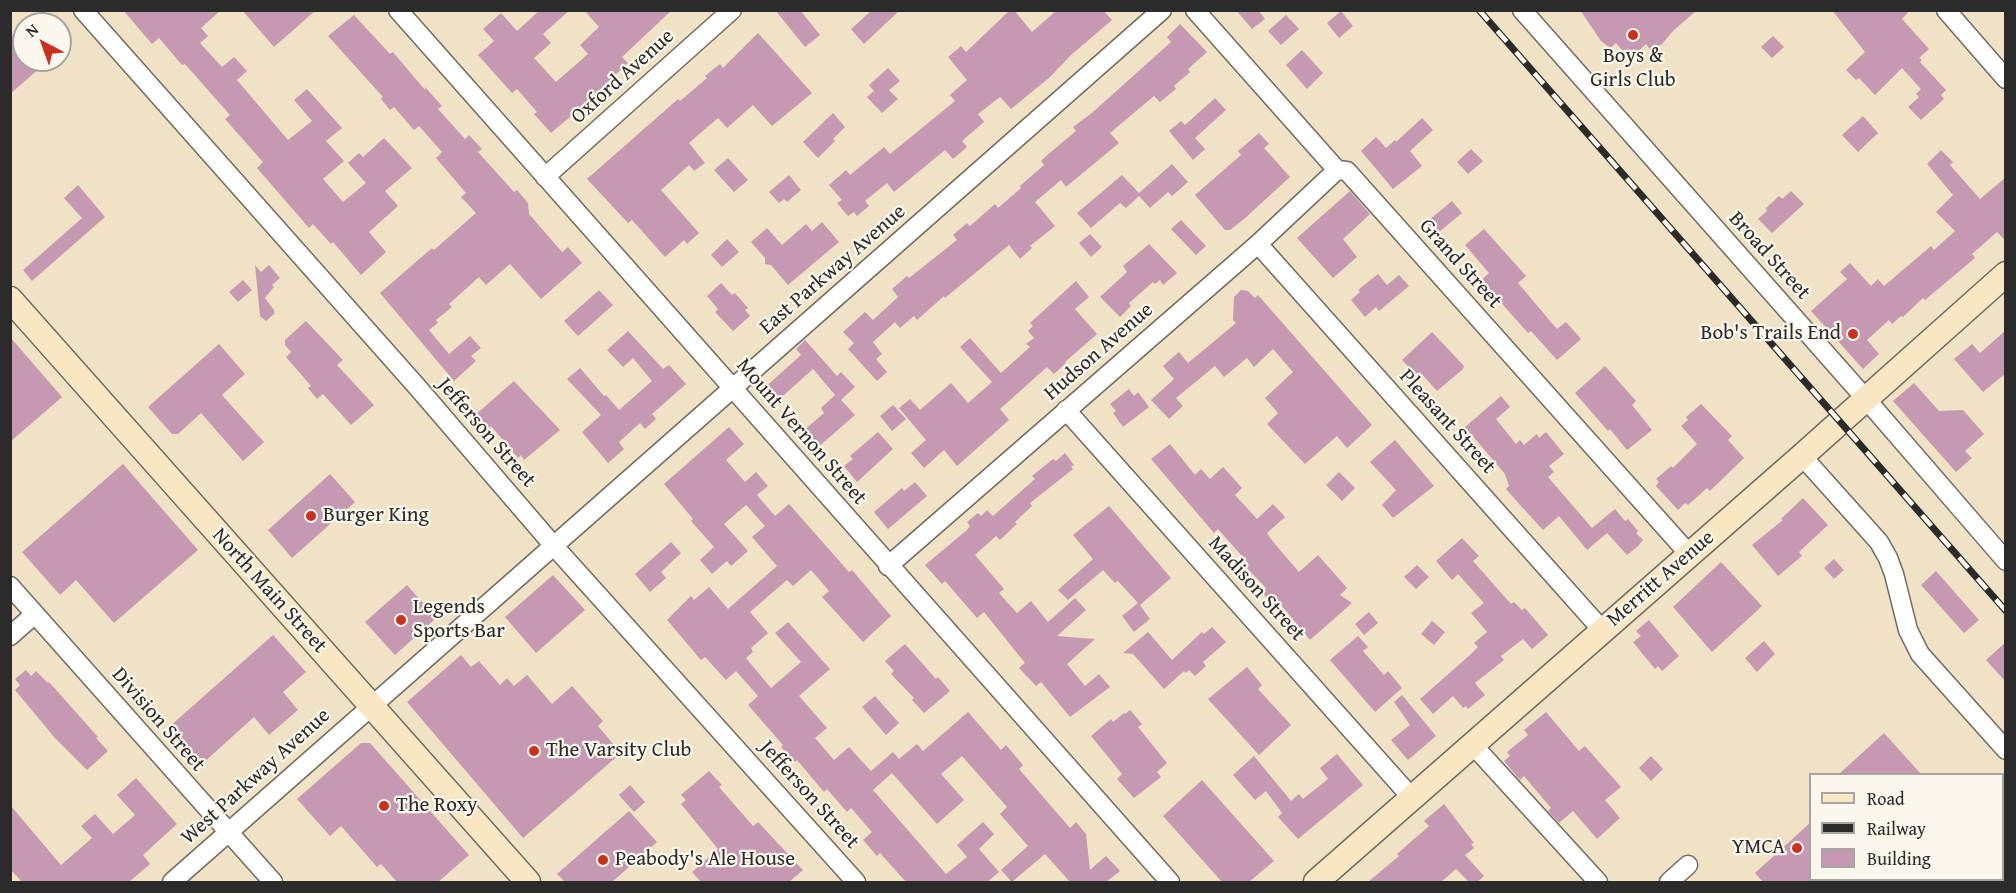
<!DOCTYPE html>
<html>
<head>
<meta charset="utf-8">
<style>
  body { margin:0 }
  #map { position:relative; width:2016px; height:893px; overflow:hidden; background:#f0e2c4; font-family:"Gentium Book Plus",serif }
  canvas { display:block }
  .frame { position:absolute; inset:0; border:12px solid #2b2b2b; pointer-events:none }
  .legend { position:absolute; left:1809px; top:773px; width:195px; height:108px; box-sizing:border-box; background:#fbf7ec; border:2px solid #a8a59f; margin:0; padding:8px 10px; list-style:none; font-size:18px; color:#2b2b2b }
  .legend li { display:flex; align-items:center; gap:12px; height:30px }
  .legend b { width:30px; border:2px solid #a8a59f }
  .north { position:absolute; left:12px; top:12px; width:60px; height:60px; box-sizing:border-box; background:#fbf7ec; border:2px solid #a8a59f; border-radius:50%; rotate:319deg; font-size:16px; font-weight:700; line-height:24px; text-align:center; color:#2b2b2b }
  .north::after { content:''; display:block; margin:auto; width:21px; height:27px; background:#c8321e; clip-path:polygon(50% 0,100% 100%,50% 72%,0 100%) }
</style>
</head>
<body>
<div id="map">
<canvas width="2016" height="893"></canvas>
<div class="frame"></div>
<ul class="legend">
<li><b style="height:8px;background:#f9e7c3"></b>Road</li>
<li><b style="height:8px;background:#2b2b2b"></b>Railway</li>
<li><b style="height:16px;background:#c699b2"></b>Building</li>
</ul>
<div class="north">N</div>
</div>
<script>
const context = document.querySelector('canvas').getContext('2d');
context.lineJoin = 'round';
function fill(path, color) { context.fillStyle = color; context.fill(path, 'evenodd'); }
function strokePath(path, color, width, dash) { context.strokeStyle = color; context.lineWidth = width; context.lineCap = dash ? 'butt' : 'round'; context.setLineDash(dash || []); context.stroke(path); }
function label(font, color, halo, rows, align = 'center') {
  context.font = font + ' "Gentium Book Plus",serif'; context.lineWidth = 4.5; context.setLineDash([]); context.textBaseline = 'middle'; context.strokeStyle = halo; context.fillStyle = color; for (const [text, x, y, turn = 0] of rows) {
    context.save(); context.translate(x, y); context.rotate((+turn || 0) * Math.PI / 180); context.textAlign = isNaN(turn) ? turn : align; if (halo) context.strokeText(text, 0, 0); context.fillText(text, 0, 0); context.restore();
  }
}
fill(new Path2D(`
  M123,10H221L201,28L208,36L200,43L222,67L234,57L247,71L237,80L288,140L312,121L294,100L307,89L342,128L326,141L344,161L323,179L343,202L366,183L348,163L359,153L363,157L384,138L412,168L385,191L398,206L369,232L386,252L361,275L333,242L331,244L313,224L309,228L257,168L263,162L225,119L230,115L185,64L182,65L159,38L152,44Z
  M242,10H316L274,47Z
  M540,10H570L543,34L551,43L534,58L556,82L588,54L580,45L599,27L584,10H672L622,57L628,63L596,93L597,94L551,133L534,114L537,112L517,89L512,93L478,55L494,41L483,29L501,13L517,31Z
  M775,10H800L820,35L805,47Z
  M872,10H900L864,44L851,29Z
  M1010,10H1014L1032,32L1057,10H1103L1112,20L1071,55L1050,77L1011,109L1000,97L978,114L984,122L962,141L967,147L953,159L945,150L894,192L887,183L865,201L869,206L857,216L854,212L848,216L837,203L842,200L829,185L846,170L850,175L884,147L890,154L955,101L950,95L967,80L948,57L961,46L966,52Z
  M1236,10H1258L1265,19L1252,29Z
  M1580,10H1697L1673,31L1662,44L1651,51L1646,44L1630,59L1616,43L1610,48L1601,41Z
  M1832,10H1910L1902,19L1929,49L1919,58L1922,60L1920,62L1946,90L1941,95L1944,99L1921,120L1908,107L1919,97L1916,94L1921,89L1902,68L1875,95L1859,78L1856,80L1846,70L1865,52Z
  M1341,11L1353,26L1339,38L1327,23Z
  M354,15L390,54L393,52L425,90V87L442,106L438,109L465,139L469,135L482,149L478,152L514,192L517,190L528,203L529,214L562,252L568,247L582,263L541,299L510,264L486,285L479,277L449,304L452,307L436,320L438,323L429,330L449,354L470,336L481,348L471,356L476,361L454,381L380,293L432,248L434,250L476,213L461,197L466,193L436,158L442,152L419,126L414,130L394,107L390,110L381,99L383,97L328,36Z
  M1286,15L1299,29L1281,45L1268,31Z
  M1180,24L1207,52L1188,69L1190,72L1174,86L1176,89L1160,102L1154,96L1110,133L1119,143L1066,187L1061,180L1035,202L1055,226L1030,246L1032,248L1020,259L1009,245L945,298L944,296L917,320L914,316L900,328L895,322L873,342L882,354L876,359L887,372L877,381L848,349L854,343L843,332L865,312L873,320L898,297L892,289L907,276L909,278L957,240L953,235L967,223L970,226L995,204L998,208L1021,188L1020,186L1044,165L1041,161L1046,156L1076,131L1073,127L1093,112L1171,42L1167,37Z
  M10,33L24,48V60H49L10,94Z
  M758,33L812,93L772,126L753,105L727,128L718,118L689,143L705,163L694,171L689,165L661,190L699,233L687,244L684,240L665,257L632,220L628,223L587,179L678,99L680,101L707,78L705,76L720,64L723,68Z
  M1773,36L1784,47L1772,58L1761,47Z
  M1302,50L1323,73L1307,89L1286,65Z
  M888,68L900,81L889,90L898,99L882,113L867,97L874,91L869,85Z
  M1215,98L1226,110L1195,138L1205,149L1193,160L1169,131L1181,121L1185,125Z
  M833,113L845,127L833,139L835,141L818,158L803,142Z
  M1863,116L1878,133L1858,152L1842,135Z
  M1422,118L1433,130L1410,151L1422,166L1393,189L1361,151L1376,137L1386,148L1395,140L1396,142Z
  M1259,133L1269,144L1264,148L1290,177L1244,219L1230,230H1225L1195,195L1241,155L1238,151Z
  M1471,149L1483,161L1468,174L1457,162Z
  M1941,150L1953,162L1950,165L1980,199L2006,177V241L1997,232L1972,254L1975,258L1925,300L1923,298L1903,317L1901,316L1892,324L1889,320L1867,340L1879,354L1863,369L1811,311L1847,279L1840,272L1850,263L1871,286L1878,279L1884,286L1931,246L1934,250L1955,231L1936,212L1953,195L1927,164Z
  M728,158L748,180L734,192L714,170Z
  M1172,164L1188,182L1172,196L1168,192L1150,208L1139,196L1126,208L1120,203L1091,228L1077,213L1122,175L1139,193Z
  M789,175L801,190L787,202L784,199L779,203L769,192Z
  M78,185L105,217L32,281L23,270L82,218L64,198Z
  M1350,191L1370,214L1343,239L1357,257L1333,278L1297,238Z
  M1791,191L1804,204L1772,233L1758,219L1767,211L1766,208L1779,196L1782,199Z
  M1452,201L1462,213L1433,237L1423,225Z
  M1181,220L1206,246L1196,255L1171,229Z
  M822,222L839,242L788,285L771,265L765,264V258L751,242L767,228L782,245L806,224L812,231Z
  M1484,229L1526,276L1518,283L1557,329L1566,322L1581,339L1557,360L1531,331L1528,333L1481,280L1489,273L1465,245Z
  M1090,234L1102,247L1091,257L1079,243Z
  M727,239L739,252L722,267L711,255Z
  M1149,244L1177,273L1163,285L1160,280L1155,284L1153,282L1129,303L1131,306L1120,317L1100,297L1127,272L1123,266Z
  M255,265L261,272L269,265L280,278L272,285L274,287L265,298L274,310V314L266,321L260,316Z
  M1378,274L1387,285L1399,275L1409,286L1379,311L1376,307L1365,317L1351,300L1360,292L1358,290Z
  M243,280L252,290L238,302L229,292Z
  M1076,281L1089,297L1075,309L1097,334L1065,362L1066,363L1054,374L1047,367L1000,409L1009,420L957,466L944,450L924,468L911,453L926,440L899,408L910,399L920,410L951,383L968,403L992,382L960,347L970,338L1001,373L1030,347L1026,344L1034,338L1028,331L1033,326L1030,323Z
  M721,283L732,295L735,293L748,308L745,310L750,316L733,331L715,312L718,309L707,296Z
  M599,290L613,305L578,336L564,321Z
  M1241,290L1248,291L1255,298L1258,295L1372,425L1347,448L1337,436L1305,464L1267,424L1278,413L1265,398L1293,372L1273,349L1254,367L1247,358L1224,377L1215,366L1176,398L1183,406L1169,419L1151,400L1174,379L1163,366L1179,352L1188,363L1236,323L1233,320L1234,297Z
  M306,321L343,360L337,365L374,405L351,425L323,394L317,399L308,388L311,386L286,357L291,352L285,345V340Z
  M2006,330V373L1983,392L1954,359L1972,344L1980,353Z
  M628,331L663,369L669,365L686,384L652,414L656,419L645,429L640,423L619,442L624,449L608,463L582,432L601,415L567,379L580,368L604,396L606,395L619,410L652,381L633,358L623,367L607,350Z
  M1432,332L1464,366L1463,369L1437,391L1420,372L1416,375L1402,360Z
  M10,337L62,397L10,442Z
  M805,340L837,376L841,372L855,387L841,400L855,415L816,449L801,433L824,413L821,408L835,395L813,369L774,404L762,390L801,355L796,349Z
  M219,344L245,374L222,395L264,442L243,461L201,413L178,434H172L148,407Z
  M1605,366L1636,401L1632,405L1652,430L1627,450L1610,429L1608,431L1575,393Z
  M514,381L560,430L524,460L521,455L518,458L491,426L487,430L474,416Z
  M1914,383L1939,411L1963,410L1984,434L1965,451L1972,458L1956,472L1893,401Z
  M1129,389L1134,396L1138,392L1149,407L1123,427L1113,413L1116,411L1110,404Z
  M1501,396L1510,407L1496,419L1516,444L1520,440L1524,445L1537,434L1539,438L1546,432L1564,454L1549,466L1554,472L1548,477L1592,528L1615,509L1625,521L1628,519L1638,531L1636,533L1643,540L1638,546L1627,555L1607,533L1587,550L1559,516L1543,530L1520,505L1506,489L1509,486L1505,474L1465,427Z
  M1701,404L1732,436L1728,440L1744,458L1710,491L1707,488L1688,505L1685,503L1678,510L1656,486L1659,482L1656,479L1671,466L1673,468L1697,444L1681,426L1688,420L1686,417Z
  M893,405L906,419L892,431L880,416Z
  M729,427L744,444L726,460L745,482L756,472L768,486L757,495L775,516L789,504L849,572L852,570L891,616L863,642L822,597L829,591L811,570L793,586L787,580L750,612L768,633L751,648L753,652L746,658L771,688L801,662L775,633L788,622L830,669L799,696L827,728L815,738L834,760L849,747L871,771L893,752L899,759L917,744L923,751L968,712L1001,750L1006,745L1023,765L1019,769L1070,828L1076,822L1086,834L1090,870L1106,856L1120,871L1106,882H1070L1045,854L1012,882L1001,870L1028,846L1000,814L1007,807L962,756L941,774L964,800L937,824L892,773L873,790L946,874L967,857L957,845L983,822L994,834L979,849L999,872L987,882H906L880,853L877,856L863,840L872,832L851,808L847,812L827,789L824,792L797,760L795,762L781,747L783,745L748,705L758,696L736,671L726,680L705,657L701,660L667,620L691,596L694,600L709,587L728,609L777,566L752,537L765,526L746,505L724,524L748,551L731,566L727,561L712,574L700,560L714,547L691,521L693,519L664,484Z
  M878,432L893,449L857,482L844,466L853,459L850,456Z
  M1395,440L1434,486L1393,518L1382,505L1396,490L1370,462Z
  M1170,444L1195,475L1201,469L1210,479L1223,467L1242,488L1235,495L1257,519L1273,504L1285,517L1267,533L1274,543L1299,572L1318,555L1347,588L1340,595L1352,603L1310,640L1281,605L1276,609L1262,592L1266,588L1246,567L1249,564L1218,529L1214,533L1151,459Z
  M1065,453L1074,465L1071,467L1073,469L1030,503L1032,506L1015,522L1017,524L1000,540L996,536L975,555L1004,589L999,593L1017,613L1031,601L1048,622L1075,598L1086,610L1057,636L1095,639L1067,664L1085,686L1099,674L1110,687L1070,717L1041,682L1036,686L1019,668L1025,663L984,612L977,618L945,581L942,584L925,565L967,530L970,526L967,522L978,513L981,516L987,510L993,516L1035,479L1032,476L1053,459L1056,461Z
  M123,464L198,550L114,623L76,580L60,595L22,552Z
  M1339,472L1355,488L1342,501L1326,485Z
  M330,474L355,502L292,558L268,530Z
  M915,482L927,496L888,529L874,512L902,488L904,491Z
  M1803,498L1828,525L1799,552L1802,556L1778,576L1752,545L1783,520L1781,519Z
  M1109,506L1171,578L1140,605L1150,619L1134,632L1122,616L1138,603L1118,581L1115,583L1103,570L1068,600L1058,590L1093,559L1073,535Z
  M1462,538L1479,556L1473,561L1511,604L1514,602L1522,610L1525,608L1548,635L1532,649L1523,639L1501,656L1504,660L1475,683L1485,695L1468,709L1466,706L1463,708L1453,696L1433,714L1420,699L1471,654L1478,647L1474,643L1487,632L1471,613L1484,603L1458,574L1452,580L1436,561Z
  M671,542L681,553L661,572L666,578L650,592L635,574Z
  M1834,559L1844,570L1834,579L1824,568Z
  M1721,562L1762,606L1712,652L1673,607Z
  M1417,565L1429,577L1416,589L1404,577Z
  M1936,571L1979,620L1964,633L1921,585Z
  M553,575L585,610L536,653L505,617Z
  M407,585L436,618L395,655L365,622Z
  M1369,612L1378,623L1364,635L1355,624Z
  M1649,620L1679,656L1662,671L1658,666L1655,669L1633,642L1641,636L1636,631Z
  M1432,621L1445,632L1434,645L1421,634Z
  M1212,627L1226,642L1203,662L1206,666L1195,676L1189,670L1186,673L1184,671L1164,689L1133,654L1123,653L1148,632L1172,660L1202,632L1204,634Z
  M273,635L306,672L283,692L298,710L269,735L254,717L202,764L169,727Z
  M1358,636L1368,647L1363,651L1384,675L1388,671L1402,688L1375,712L1330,660Z
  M1764,641L1775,654L1757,672L1745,658Z
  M2006,642V682L1986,660Z
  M905,644L936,679L938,677L950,691L924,713L912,700L914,698L891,674L894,671L885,661Z
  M461,655L471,667L479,661L500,685L507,678L514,686L527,675L552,704L572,686L603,721L598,726L621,753L523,838L407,702Z
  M1247,667L1262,685L1258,689L1291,725L1259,755L1208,699Z
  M26,670L31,676L36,671L48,683L49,682L98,737L96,738L108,751L87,770L55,738L15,690L20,685L15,679Z
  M1402,695L1436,736L1408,760L1391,740L1410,725L1394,702Z
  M875,696L899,723L886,735L862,707Z
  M1130,710L1142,724L1138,727L1167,763L1157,772L1161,777L1134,798L1117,779L1122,774L1091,736L1111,719L1113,722L1124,713L1125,714Z
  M1546,712L1579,751L1585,746L1621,787L1605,800L1620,818L1597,839L1573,811L1559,823L1548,811L1551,808L1524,776L1520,780L1504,761L1510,756L1507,752L1528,735L1524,730Z
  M1884,733L1921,774H1839Z
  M361,743H370L469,855L438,882H397L381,864L377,867L341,826L330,836L297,799Z
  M1337,754L1363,785L1298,839L1278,817L1282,813L1266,791L1255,800L1233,775L1254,756L1291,801L1299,794L1303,799L1328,779L1320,768Z
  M1651,756L1663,769L1651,781L1639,768Z
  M709,771L722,785L719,787L753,826L758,822L803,870L789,882H701L692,872L718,849L681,804L686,800L681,795Z
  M136,778L177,824L143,855L150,864L129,882H22L10,869V805L61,865L92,838L81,826L95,814L113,834L135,815L117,795Z
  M1202,780L1274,861L1249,882H1222L1163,816Z
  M630,785L645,802L634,812L619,795Z
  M1444,804L1474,843L1471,844L1474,848L1465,855L1484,876L1477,882H1469L1456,869L1441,882H1368L1399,856L1397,854L1429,826L1424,821Z
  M629,811L657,842L612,882H565L557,874Z
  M1810,823V882H1763L1755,873Z`), '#c699b2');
const street = new Path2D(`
  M83,10L419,389L553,545L856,882
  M398,10L1170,882
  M1195,10L1337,170L1347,171L1689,554
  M1522,10L1866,399L2006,561
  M1946,10L2006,79
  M545,177L732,10
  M1258,244L1603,631
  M1066,410L1412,798
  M1802,456L1879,542L1888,558L1894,574L1908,630L1920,654L2006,750
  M888,566L1258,244L1337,170
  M10,586L273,882
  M10,636L35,614
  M1473,745L1598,882
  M172,882L1162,10
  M1669,882L1688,865`);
const secondary = new Path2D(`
  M10,299L528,882
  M1316,882L1802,456L2006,274`);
strokePath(street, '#706b61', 21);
strokePath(secondary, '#706b61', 27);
strokePath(street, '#fff', 18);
strokePath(secondary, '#f9e7c3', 24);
const rail = new Path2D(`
  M1479,10L2006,611`);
strokePath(rail, '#2b2b2b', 7);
strokePath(rail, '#fbf7ec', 4.5, [14]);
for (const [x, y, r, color] of [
  [1633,35,6,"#c8321e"],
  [1853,334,6,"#c8321e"],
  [311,516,6,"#c8321e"],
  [401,620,6,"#c8321e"],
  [534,751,6,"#c8321e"],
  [384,806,6,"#c8321e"],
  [1797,848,6,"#c8321e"],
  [603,860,6,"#c8321e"]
]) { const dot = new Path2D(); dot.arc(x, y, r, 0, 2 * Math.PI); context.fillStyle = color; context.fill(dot); strokePath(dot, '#fbf7ec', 2); }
label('21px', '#2b2b2b', '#fbf7ec', [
  ["Boys &",1633,57,"center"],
  ["Girls Club",1633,81,"center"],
  ["Bob's Trails End",1841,334,"right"],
  ["Burger King",323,516],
  ["Legends",413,608],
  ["Sports Bar",413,632],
  ["The Varsity Club",546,751],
  ["The Roxy",396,806],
  ["YMCA",1785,848,"right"],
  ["Peabody's Ale House",615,860]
], 'left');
label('21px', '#2b2b2b', '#fbf7ec', [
  ["Oxford Avenue",623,77,-42],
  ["Broad Street",1769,256,48],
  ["Grand Street",1460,264,48],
  ["East Parkway Avenue",833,270,-41],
  ["Hudson Avenue",1099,352,-41],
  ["Pleasant Street",1447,422,48],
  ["Mount Vernon Street",801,432,49],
  ["Jefferson Street",486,433,49],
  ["Merritt Avenue",1661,579,-41],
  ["Madison Street",1256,589,48],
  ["North Main Street",269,591,48],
  ["Division Street",158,720,49],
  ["West Parkway Avenue",256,777,-42],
  ["Jefferson Street",809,795,48]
]);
</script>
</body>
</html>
